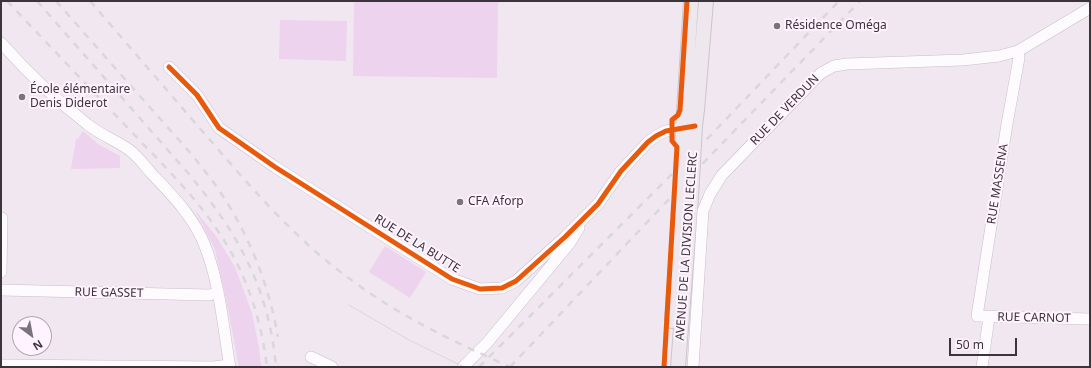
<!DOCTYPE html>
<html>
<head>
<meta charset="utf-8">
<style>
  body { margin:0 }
  #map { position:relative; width:1091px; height:368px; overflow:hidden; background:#f1e7f1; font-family:"Noto Sans",sans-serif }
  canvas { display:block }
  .frame { position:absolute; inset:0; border:2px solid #3b343b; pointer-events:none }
  .north { position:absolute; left:12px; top:316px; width:40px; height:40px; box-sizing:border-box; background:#fef3fe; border:1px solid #b0a7b0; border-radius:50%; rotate:148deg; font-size:11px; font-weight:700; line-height:16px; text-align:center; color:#3b343b }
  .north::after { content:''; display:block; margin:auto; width:14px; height:18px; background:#7b737b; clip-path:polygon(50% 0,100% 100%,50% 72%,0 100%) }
  .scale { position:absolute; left:949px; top:338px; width:68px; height:18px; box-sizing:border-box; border:2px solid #3b343b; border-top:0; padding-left:5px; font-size:12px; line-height:14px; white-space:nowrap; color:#3b343b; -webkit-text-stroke:3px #fef3fe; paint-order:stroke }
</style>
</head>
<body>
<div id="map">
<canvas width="1091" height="368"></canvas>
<div class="frame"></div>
<div class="north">N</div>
<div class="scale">50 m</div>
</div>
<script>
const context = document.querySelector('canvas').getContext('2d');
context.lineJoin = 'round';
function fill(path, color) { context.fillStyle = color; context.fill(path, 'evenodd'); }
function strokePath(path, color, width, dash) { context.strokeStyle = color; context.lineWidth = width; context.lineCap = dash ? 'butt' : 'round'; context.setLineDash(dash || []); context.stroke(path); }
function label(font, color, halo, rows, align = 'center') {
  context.font = font + ' "Noto Sans",sans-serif'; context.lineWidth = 4; context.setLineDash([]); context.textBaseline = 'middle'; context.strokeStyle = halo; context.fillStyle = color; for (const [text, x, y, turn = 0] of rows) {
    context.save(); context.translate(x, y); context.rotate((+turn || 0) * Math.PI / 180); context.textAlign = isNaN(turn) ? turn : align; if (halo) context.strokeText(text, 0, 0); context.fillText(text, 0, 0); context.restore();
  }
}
fill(new Path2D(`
  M354,1H498L497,78L353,76Z
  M280,20L347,21L346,61L279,59Z
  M83,131L98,144L120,156V168L71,169L76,139H78Z
  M195,210L216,236L235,267L252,313L259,347L261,367H239L226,299L215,250Z
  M385,246L426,272L410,298L369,272Z`), '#edd3ed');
const minor = new Path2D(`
  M1,43C27,72 56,100 87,124C99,134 115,140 128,149C137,155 144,165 151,173C172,195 194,217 205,246C220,284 223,327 230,367
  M1018,51L1019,58L1007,124L977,316L1090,319
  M169,67L197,95L219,128L275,167L452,279L480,289L502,288L516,281L565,237L598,204L621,171L648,142L656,136L666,131L690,127
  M1,272L2,218
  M1,290L209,295L218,293
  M311,357L332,367
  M1,365L213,367L229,365
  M463,367L487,343L569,244L579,228
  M693,367L703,211L710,194L722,175L821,73L834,66L847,64L963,60L999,56L1018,51L1090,8
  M982,367L989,317`);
const major = new Path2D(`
  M695,126L697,110L706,1
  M683,128L691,1
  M672,321L680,208
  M678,367L691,198`);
strokePath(minor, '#c7bfc7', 12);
strokePath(major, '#cbc6cb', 16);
strokePath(minor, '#fdfbfd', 11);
strokePath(major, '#eee7ee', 14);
strokePath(new Path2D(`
  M349,305L409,340L464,367`), '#d9d7d9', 1);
strokePath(new Path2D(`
  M7,1C46,42 85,83 124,124C157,159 192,192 218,231C246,272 261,318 267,367
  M37,1L188,173C238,233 269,288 276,367
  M56,1C86,35 116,69 146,103C167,127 189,150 208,175C244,222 268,279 278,337
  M90,1C130,47 170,94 210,140C254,191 299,243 354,282C403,318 455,342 510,367
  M479,367L709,137L839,1
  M510,367L709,157L860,1`), '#d9d7d9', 2.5, [7, 7]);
const majorBridge = new Path2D(`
  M691,198L695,126
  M680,208L683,128`);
strokePath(majorBridge, '#cbc6cb', 16, []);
strokePath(majorBridge, '#eee7ee', 14);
strokePath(new Path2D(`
  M169,67L197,95L219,128L275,167L452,279L480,289L502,288L516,281L565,237L598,204L621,171L648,142L656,136L666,131L695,126
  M664,367L677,147L672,141V120L678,115L680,110L687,1`), '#e8590c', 5);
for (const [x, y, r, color] of [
  [777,26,4,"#7b737b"],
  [22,97,4,"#7b737b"],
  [460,202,4,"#7b737b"]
]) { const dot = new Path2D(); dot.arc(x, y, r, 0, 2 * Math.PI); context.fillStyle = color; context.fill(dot); strokePath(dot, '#fef3fe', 1.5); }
label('12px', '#3b343b', '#fef3fe', [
  ["Résidence Oméga",785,26],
  ["École élémentaire",30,90],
  ["Denis Diderot",30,104],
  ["CFA Aforp",468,202]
], 'left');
label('12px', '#3b343b', '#fef3fe', [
  ["RUE DE VERDUN",785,110,-46],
  ["RUE MASSENA",998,184,-81],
  ["RUE DE LA BUTTE",417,244,32],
  ["AVENUE DE LA DIVISION LECLERC",687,246,-86],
  ["RUE GASSET",109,293,1],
  ["RUE CARNOT",1034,318,1]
]);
</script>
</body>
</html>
